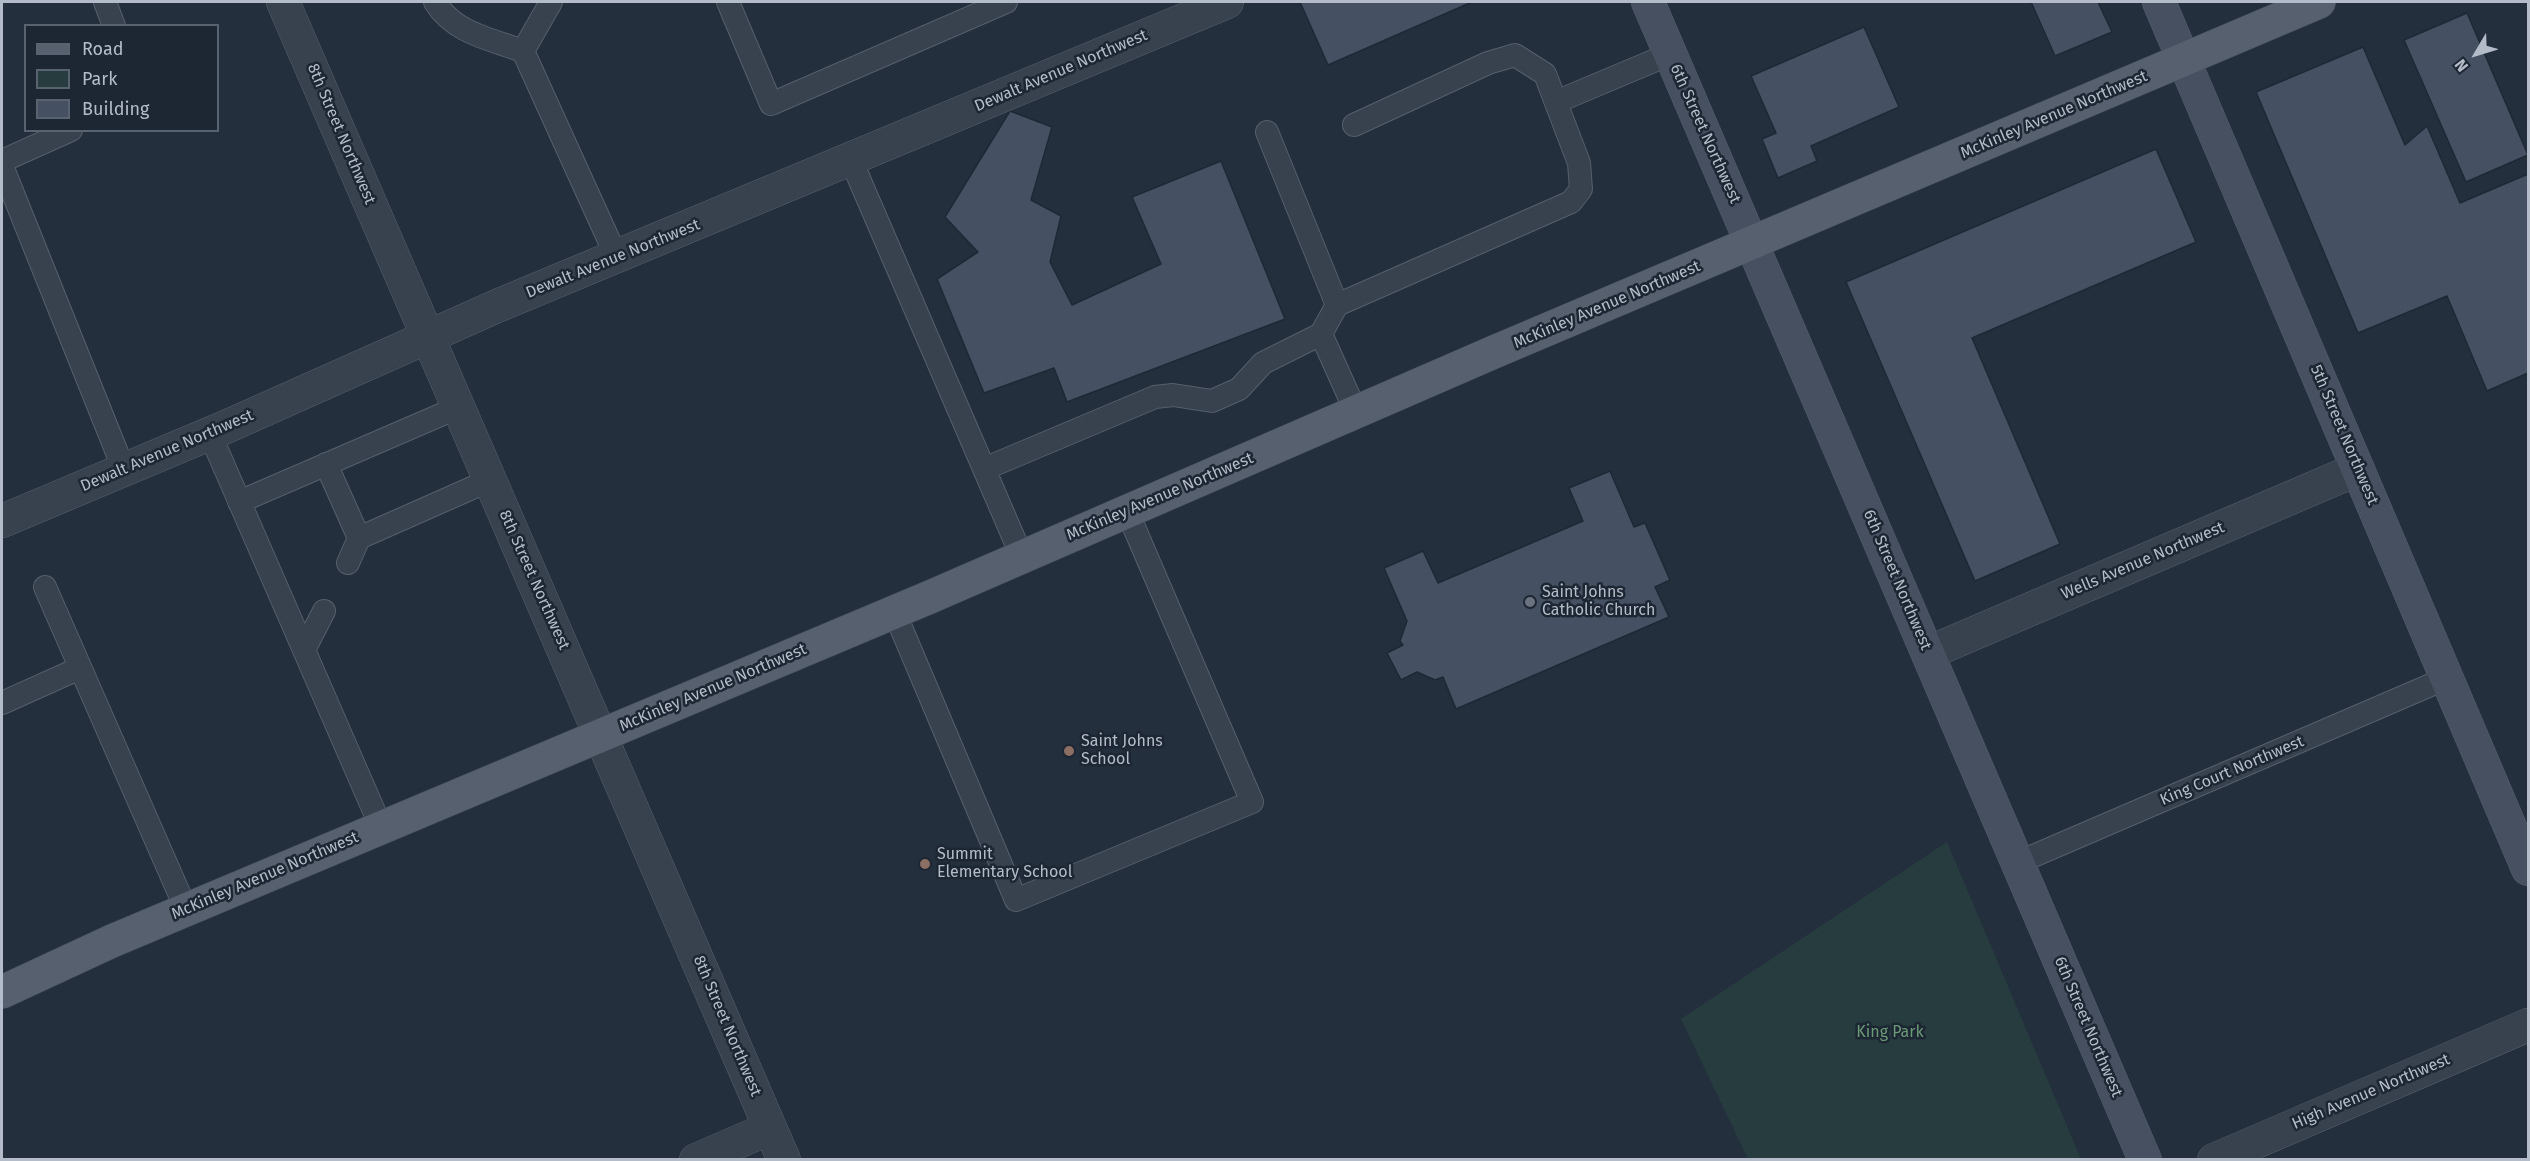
<!DOCTYPE html>
<html>
<head>
<meta charset="utf-8">
<style>
  body { margin:0 }
  #map { position:relative; width:2530px; height:1161px; overflow:hidden; background:#242f3e; font-family:"Fira Sans",sans-serif }
  canvas { display:block }
  .frame { position:absolute; inset:0; border:3px solid #b4bcc9; pointer-events:none }
  .legend { position:absolute; left:24px; top:24px; width:195px; height:108px; box-sizing:border-box; background:#1d2633; border:2px solid #59626f; margin:0; padding:8px 10px; list-style:none; font-size:18px; color:#b4bcc9 }
  .legend li { display:flex; align-items:center; gap:12px; height:30px }
  .legend b { width:30px; border:2px solid #59626f }
  .north { position:absolute; left:2446px; top:24px; width:60px; height:60px; -webkit-text-stroke:4px #1d2633; paint-order:stroke; rotate:232deg; font-size:16px; font-weight:700; line-height:24px; text-align:center; color:#b4bcc9 }
  .north::after { content:''; display:block; margin:auto; width:21px; height:27px; background:#b4bcc9; clip-path:polygon(50% 0,100% 100%,50% 72%,0 100%) }
</style>
</head>
<body>
<div id="map">
<canvas width="2530" height="1161"></canvas>
<div class="frame"></div>
<ul class="legend">
<li><b style="height:8px;background:#56606e"></b>Road</li>
<li><b style="height:16px;background:#263c3f"></b>Park</li>
<li><b style="height:16px;background:#455162"></b>Building</li>
</ul>
<div class="north">N</div>
</div>
<script>
const context = document.querySelector('canvas').getContext('2d');
context.lineJoin = 'round';
function fill(path, color) { context.fillStyle = color; context.fill(path, 'evenodd'); }
function strokePath(path, color, width, dash) { context.strokeStyle = color; context.lineWidth = width; context.lineCap = dash ? 'butt' : 'round'; context.setLineDash(dash || []); context.stroke(path); }
function label(font, color, halo, rows, align = 'center') {
  context.font = font + ' "Fira Sans",sans-serif'; context.lineWidth = 5; context.setLineDash([]); context.textBaseline = 'middle'; context.strokeStyle = halo; context.fillStyle = color; for (const [text, x, y, turn = 0] of rows) {
    context.save(); context.translate(x, y); context.rotate((+turn || 0) * Math.PI / 180); context.textAlign = isNaN(turn) ? turn : align; if (halo) context.strokeText(text, 0, 0); context.fillText(text, 0, 0); context.restore();
  }
}
fill(new Path2D(`
  M1947,842L2081,1159H1748L1681,1019Z`), '#263c3f');
const building = new Path2D(`
  M1300,2H1472L1328,65Z
  M2031,2H2098L2112,32L2055,56Z
  M2467,13L2528,155L2466,182L2404,40Z
  M1864,27L1899,107L1811,146L1817,161L1778,178L1762,139L1776,133L1751,76Z
  M2363,47L2405,145L2427,126L2460,203L2528,174V373L2487,391L2447,296L2358,333L2256,92Z
  M1010,111L1052,127L1031,200L1061,216L1050,262L1072,305L1161,264L1132,197L1221,161L1285,319L1067,402L1054,368L984,393L937,279L978,252L945,217Z
  M2156,149L2196,242L1972,338L2060,544L1975,581L1846,282Z
  M1610,471L1634,527L1645,523L1670,580L1655,587L1669,617L1456,709L1443,677L1435,680L1417,672L1401,680L1387,653L1403,645L1400,641L1407,621L1384,568L1423,551L1438,583L1583,521L1569,488Z`);
fill(building, '#455162');
strokePath(building, '#1f2835', 1.5);
const service = new Path2D(`
  M105,2L114,26
  M435,2C454,33 490,39 523,51L617,258
  M728,2L771,104L1006,2
  M523,51L551,2
  M1556,102L1670,54
  M1267,132L1337,305
  M851,160L1022,557
  M2,161L71,130
  M2,166L124,470
  M1321,334L1356,412
  M210,434L381,827
  M326,464L359,538L490,480
  M984,469L1155,397L1173,395L1212,401L1239,389L1263,363L1321,334L1337,305L1571,202L1581,189L1579,163L1545,74L1515,55L1488,63L1354,125
  M239,502L459,407
  M348,563L359,538
  M45,587L186,909
  M894,611L1016,900L1252,802L1127,511
  M304,650L324,611
  M2,703L80,668
  M2017,863L2447,678`);
const minor = new Path2D(`
  M283,2L784,1160
  M2,521L228,426L497,306L1227,2
  M1928,653L2358,469
  M696,1160L770,1128`);
const tertiary = new Path2D(`
  M2214,1160L2528,1025`);
const secondary = new Path2D(`
  M1648,2L2145,1160
  M2159,2L2528,869`);
const primary = new Path2D(`
  M2,992L112,941L930,597L1494,352L2319,2`);
strokePath(service, '#565f6c', 24);
strokePath(minor, '#565f6c', 34);
strokePath(tertiary, '#565f6c', 34);
strokePath(secondary, '#565f6c', 34);
strokePath(primary, '#414a57', 34);
strokePath(service, '#38414e', 22);
strokePath(minor, '#38414e', 33);
strokePath(tertiary, '#38414e', 33);
strokePath(secondary, '#465061', 33);
strokePath(primary, '#56606e', 33);
for (const [x, y, r, color] of [
  [1530,602,6,"#6b7280"],
  [1069,751,6,"#8d6e63"],
  [925,864,6,"#8d6e63"]
]) { const dot = new Path2D(); dot.arc(x, y, r, 0, 2 * Math.PI); context.fillStyle = color; context.fill(dot); strokePath(dot, '#1d2633', 2); }
label('16px', '#b4bcc9', '#1d2633', [
  ["Dewalt Avenue Northwest",1061,71,-23],
  ["McKinley Avenue Northwest",2054,115,-23],
  ["8th Street Northwest",341,134,67],
  ["6th Street Northwest",1705,134,66],
  ["Dewalt Avenue Northwest",613,259,-22],
  ["McKinley Avenue Northwest",1607,305,-23],
  ["5th Street Northwest",2344,435,67],
  ["Dewalt Avenue Northwest",167,451,-23],
  ["McKinley Avenue Northwest",1160,497,-23],
  ["Wells Avenue Northwest",2143,561,-23],
  ["8th Street Northwest",534,580,66],
  ["6th Street Northwest",1897,580,67],
  ["McKinley Avenue Northwest",713,688,-23],
  ["King Court Northwest",2232,771,-23],
  ["McKinley Avenue Northwest",265,876,-23],
  ["8th Street Northwest",727,1026,67],
  ["6th Street Northwest",2088,1027,67],
  ["High Avenue Northwest",2371,1092,-23]
]);
label('16px', '#b4bcc9', '#1d2633', [
  ["Saint Johns",1542,593],
  ["Catholic Church",1542,611],
  ["Saint Johns",1081,742],
  ["School",1081,760],
  ["Summit",937,855],
  ["Elementary School",937,873]
], 'left');
label('16px', '#6b9a76', '#1d2633', [
  ["King Park",1890,1033]
]);
</script>
</body>
</html>
